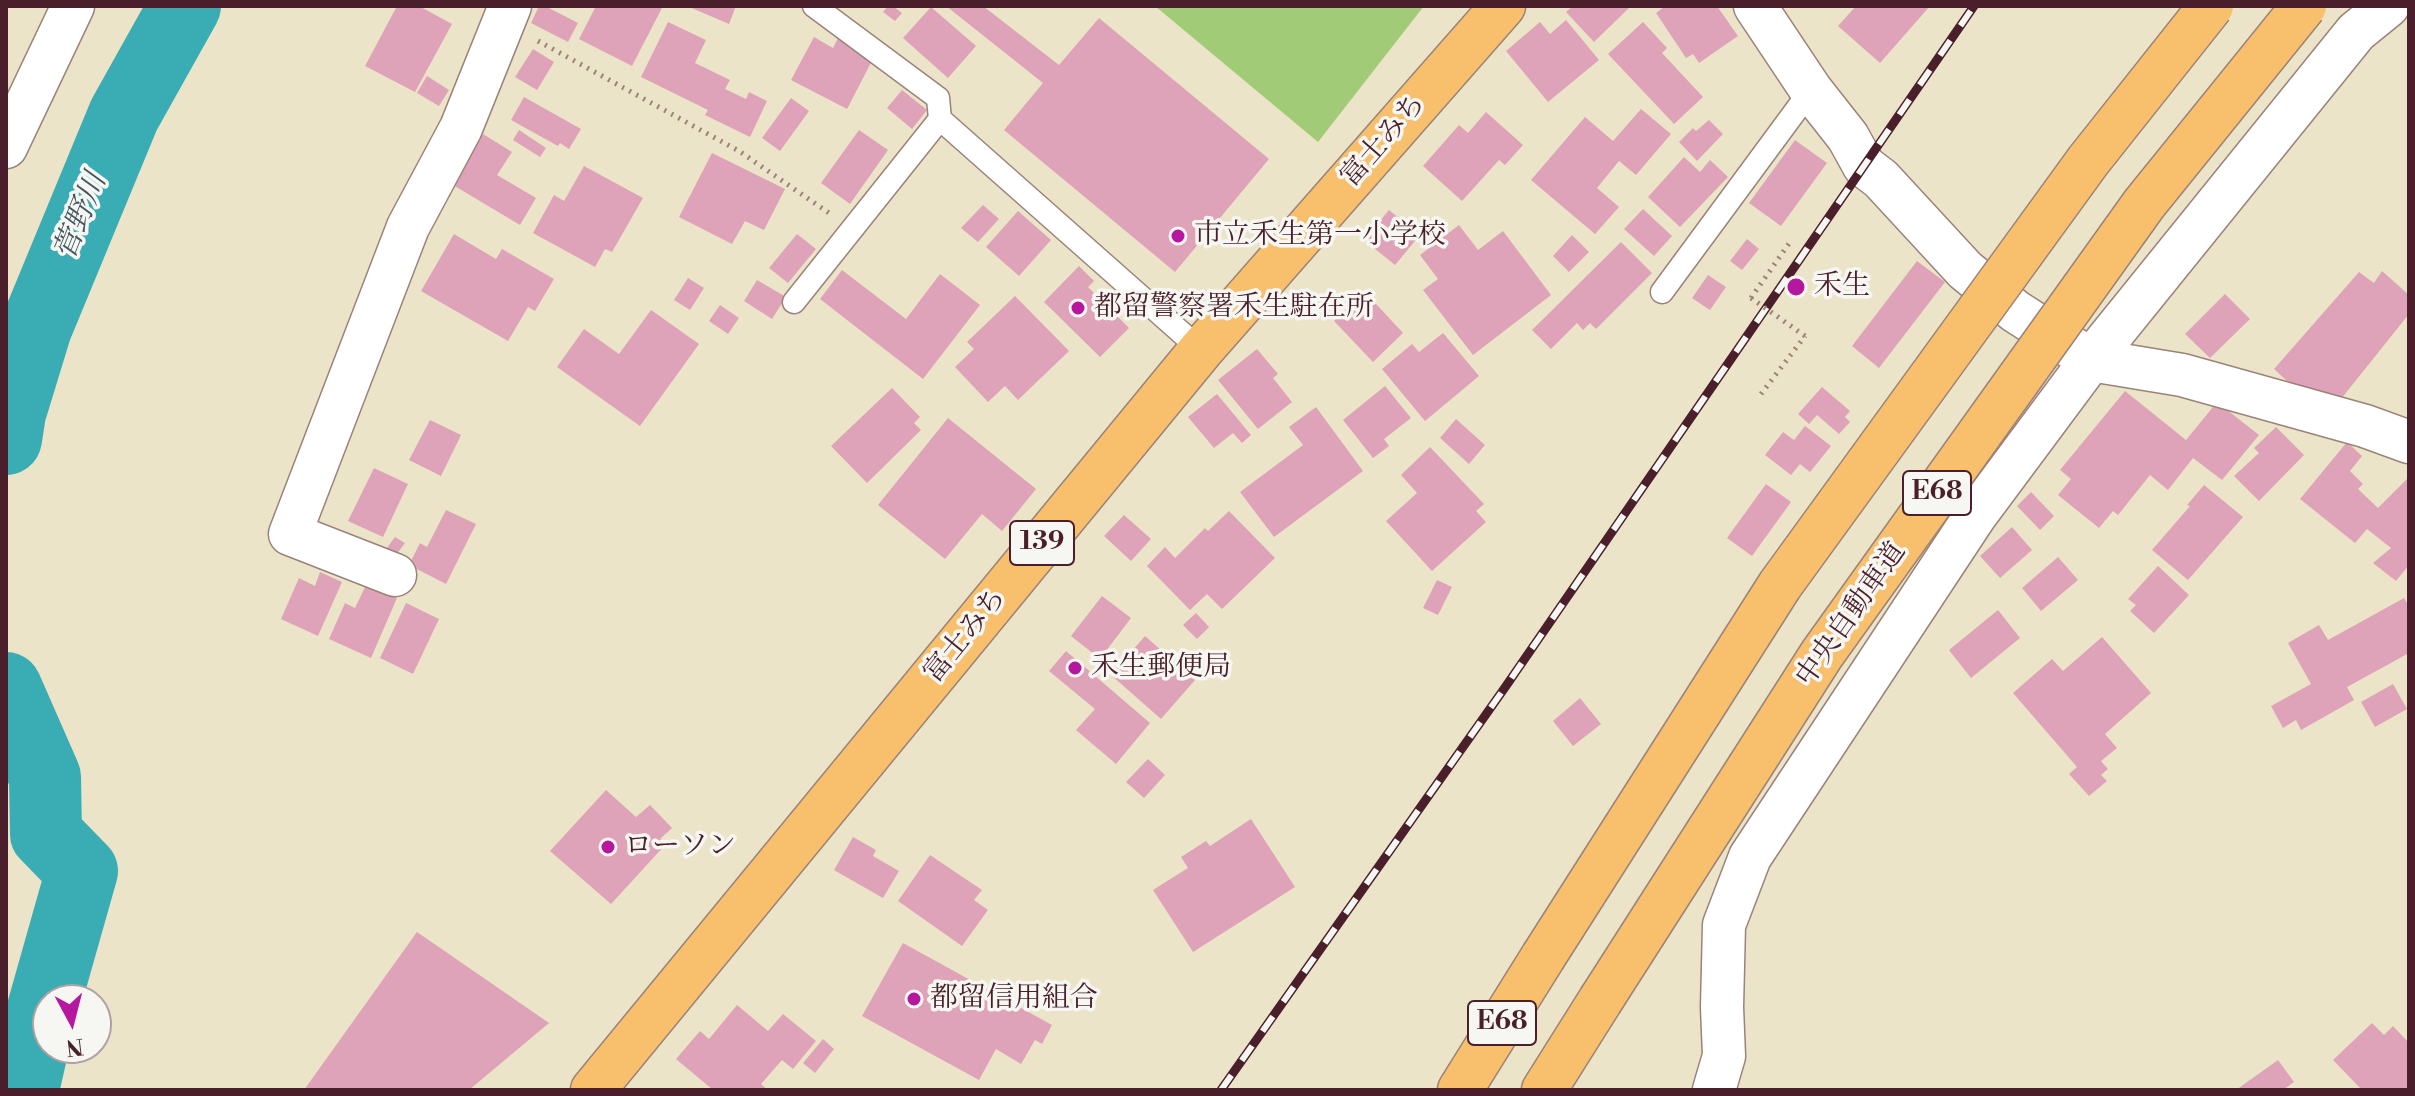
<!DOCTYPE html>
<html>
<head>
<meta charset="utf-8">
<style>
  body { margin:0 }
  #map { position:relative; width:2415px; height:1096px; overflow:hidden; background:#ece4c8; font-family:"Libre Bodoni",serif }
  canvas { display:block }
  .frame { position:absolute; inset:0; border:8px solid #4a1f2b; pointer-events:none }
  .north { position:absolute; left:32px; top:984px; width:80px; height:80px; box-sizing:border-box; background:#f6f6f2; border:2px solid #b1a0a2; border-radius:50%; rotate:173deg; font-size:22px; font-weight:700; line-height:32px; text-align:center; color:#4a1f2b }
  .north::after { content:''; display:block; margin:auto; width:28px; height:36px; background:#b5179e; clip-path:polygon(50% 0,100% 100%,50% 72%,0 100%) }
</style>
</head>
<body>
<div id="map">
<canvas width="2415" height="1096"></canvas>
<div class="frame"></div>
<div class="north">N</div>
</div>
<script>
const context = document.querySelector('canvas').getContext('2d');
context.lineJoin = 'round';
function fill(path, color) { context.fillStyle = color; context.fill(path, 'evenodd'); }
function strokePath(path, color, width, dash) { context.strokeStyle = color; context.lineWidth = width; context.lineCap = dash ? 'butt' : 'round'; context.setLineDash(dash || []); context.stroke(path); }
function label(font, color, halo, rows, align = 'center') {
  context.font = font + ' "Libre Bodoni","Noto Serif JP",serif'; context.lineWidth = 7; context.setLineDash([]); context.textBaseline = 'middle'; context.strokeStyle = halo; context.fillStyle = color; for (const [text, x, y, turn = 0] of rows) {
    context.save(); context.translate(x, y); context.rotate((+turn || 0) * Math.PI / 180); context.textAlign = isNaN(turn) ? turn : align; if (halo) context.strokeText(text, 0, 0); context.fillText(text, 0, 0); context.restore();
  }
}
fill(new Path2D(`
  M1155,6H1424L1318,142Z`), '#a1cb77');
strokePath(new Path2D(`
  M6,439L10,413L36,328L124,115L185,6
  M6,688L45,777L46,834L82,871L35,1037L23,1090`), '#3aacb3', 72);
fill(new Path2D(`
  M397,6H419L452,24L415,92L365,66Z
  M539,6H545L578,23L568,42L531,23Z
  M596,6H663L632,66L579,39Z
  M687,6H736L729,24Z
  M888,6H893L902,13L895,21L883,12Z
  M946,6H983L1059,65L1099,18L1269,159L1175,272L1004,130L1043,83Z
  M1573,6H1627L1629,8L1594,42L1566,12Z
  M1665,6H1717L1738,36L1699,63L1693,54L1686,58L1656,13Z
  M1856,6H1930L1880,63L1838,26Z
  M931,7L976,46L948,78L903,38Z
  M1566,20L1599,60L1548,102L1506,51L1540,22L1550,34Z
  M668,22L706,40L695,63L730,80L725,89L746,99L749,92L767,101L750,137L705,115L708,110L641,77Z
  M1643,22L1667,48L1662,53L1703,97L1674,124L1608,54Z
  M839,36L875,55L847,109L791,80L814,37L833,48Z
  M533,49L554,62L537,90L515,77Z
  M427,76L449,90L439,106L417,93Z
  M902,90L927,110L912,129L887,108Z
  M524,97L581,129L569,149L560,143L558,146L511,120Z
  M791,98L809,111L780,151L762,138Z
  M1641,109L1671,134L1636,175L1619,161L1597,188L1619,207L1595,234L1531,180L1585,117L1613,141Z
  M1486,112L1523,145L1505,165L1499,160L1462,201L1423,166L1459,125L1468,133Z
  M1709,120L1723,134L1697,161L1679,142L1693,128L1696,131Z
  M519,130L546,148L540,157L513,140Z
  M859,130L888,150L850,204L821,183Z
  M483,134L512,152L497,175L536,198L520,225L453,185Z
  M1795,140L1827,163L1781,226L1749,203Z
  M712,153L785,189L764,230L745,221L732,244L679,217Z
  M1684,157L1700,172L1710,160L1728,177L1680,227L1648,197Z
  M584,166L643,198L612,252L605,249L595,267L533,233L554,195L564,201Z
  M983,205L999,219L978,242L961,228Z
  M1643,209L1672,236L1654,256L1624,229Z
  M1389,210L1420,235L1395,265L1364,240Z
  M1018,211L1051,240L1019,276L986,247Z
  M1459,225L1478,250L1503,231L1551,295L1473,355L1423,290L1438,279L1420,255Z
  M454,234L496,259L502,249L554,279L535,311L528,307L508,341L421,291Z
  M797,234L816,249L788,283L769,268Z
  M1572,235L1589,252L1569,272L1553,256Z
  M1747,239L1759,249L1742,270L1730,261Z
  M1621,242L1652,273L1596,329L1590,323L1583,330L1577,323L1551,349L1532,330Z
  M1917,261L1945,282L1879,368L1852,346Z
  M1079,266L1094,281L1088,287L1129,328L1100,357L1044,302Z
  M842,270L906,319L940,274L980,305L923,379L820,299Z
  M2382,271L2409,295V314L2341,399L2299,392L2274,369L2359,272L2374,283Z
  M1708,275L1726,287L1710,310L1692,298Z
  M688,278L704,288L690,310L674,300Z
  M757,280L786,297L772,319L744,301Z
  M1365,292L1403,333L1373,362L1334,321Z
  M2225,294L2250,319L2210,358L2185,334Z
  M1015,296L1069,351L1018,400L1005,386L988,402L955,367L974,349L967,342Z
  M720,305L739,318L728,334L709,321Z
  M651,310L699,344L640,426L557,367L584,329L619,354Z
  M1443,333L1479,376L1425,421L1382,369L1412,344L1419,352Z
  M1257,349L1278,374L1273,378L1292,402L1258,429L1218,380Z
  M1385,386L1411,418L1384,439L1389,446L1373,458L1343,420Z
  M1822,387L1850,411L1845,417L1850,422L1839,434L1817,415L1809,424L1798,414Z
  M892,388L920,417L914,423L921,430L867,483L831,446Z
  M2125,391L2186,440L2217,402L2259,435L2222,480L2193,458L2168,490L2150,475L2118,515L2113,511L2099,528L2058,495L2071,479L2060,470Z
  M1217,394L1251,435L1242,443L1233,433L1214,448L1188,417Z
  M1316,407L1363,471L1274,537L1240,492L1303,445L1289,427Z
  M948,418L1036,489L1002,531L982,514L945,559L878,505Z
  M1456,419L1485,445L1469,464L1440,438Z
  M430,420L461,435L441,476L409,460Z
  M1805,426L1831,446L1810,472L1800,464L1791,475L1765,455L1783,432L1794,440Z
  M2276,427L2304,455L2259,501L2234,476L2259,453L2254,448Z
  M2347,442L2362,456L2350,471L2363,484L2358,489L2378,508L2409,477V565L2396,581L2373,563L2391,548L2367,529L2355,543L2300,499Z
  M1430,447L1484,504L1476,511L1486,522L1432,571L1386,521L1417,493L1401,475Z
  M374,468L408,484L383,537L348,521Z
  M1766,484L1791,502L1752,556L1727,538Z
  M2204,485L2243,517L2188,580L2152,550L2190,506L2187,505Z
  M2031,492L2054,516L2040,530L2017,506Z
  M446,510L476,524L446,584L409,565L420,543L427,547Z
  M1229,511L1275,558L1222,609L1207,594L1190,610L1147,566L1165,547L1175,558L1205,528L1208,531Z
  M1124,515L1151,539L1131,561L1104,536Z
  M2012,527L2032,550L2000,578L1980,556Z
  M395,537L405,543L393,559L384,552Z
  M2058,557L2078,580L2041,611L2022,588Z
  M2158,566L2189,595L2154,633L2130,611L2136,605L2128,599Z
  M320,572L342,582L318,636L281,619L299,578L315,586Z
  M1437,580L1452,587L1438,615L1423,608Z
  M366,585L397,598L371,658L329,639L345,603L355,608Z
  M1102,596L1131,618L1100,659L1071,636Z
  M2404,598L2409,606V653L2347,687L2354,700L2301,730L2296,720L2283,728L2271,706L2311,684L2288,643L2319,625L2328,640Z
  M406,603L439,619L413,674L380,658Z
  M1998,610L2020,638L1971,678L1949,650Z
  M1196,613L1209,627L1197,639L1183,625Z
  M1145,636L1195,680L1161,719L1111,675Z
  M2102,637L2151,693L2105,734L2117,748L2101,761L2108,769L2101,775L2107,781L2089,796L2069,774L2077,767L2013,693L2052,659L2063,671Z
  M1066,651L1150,723L1116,764L1076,730L1095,709L1049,671Z
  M2393,684L2407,709L2375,727L2361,702Z
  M1580,698L1601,724L1573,746L1553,721Z
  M1148,759L1165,775L1144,798L1126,782Z
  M606,790L636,817L650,805L672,828L660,839L666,844L611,904L550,851Z
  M1251,819L1295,887L1193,952L1153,890L1188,868L1181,857L1206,841L1210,846Z
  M853,837L876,850L873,856L899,871L883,898L834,870Z
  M930,855L982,890L974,900L988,910L962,946L898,901Z
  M417,932L549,1023L469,1090H304Z
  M903,943L1052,1025L1042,1044L1035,1040L1021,1064L996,1049L979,1080L862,1016Z
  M737,1005L768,1031L783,1014L816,1041L793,1069L782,1060L761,1084L768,1090H713L676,1059L700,1031L709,1039Z
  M2372,1023L2384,1035L2393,1026L2409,1043V1090H2362L2333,1060Z
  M823,1039L834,1049L815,1073L803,1063Z
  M2278,1060L2294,1082L2283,1090H2236Z`), '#dea3b8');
const service = new Path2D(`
  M814,6L938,98L940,119
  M1662,292L1811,90
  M794,302L940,119L1201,350`);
const minor = new Path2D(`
  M1755,6L1811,90L1848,137L1864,166L1881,179L1965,270L2015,311L2091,360L2182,375L2365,426L2409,442
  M6,147L73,6
  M395,575L290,534L408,227L461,128L510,6
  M1714,1090L1724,1056L1722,1007L1724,925L1750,857L1975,516L2091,360L2356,32L2388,6`);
const trunk = new Path2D(`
  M593,1090L1201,350L1503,6`);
const motorway = new Path2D(`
  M1460,1090L1543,957
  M1544,1090L1600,1001`);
strokePath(service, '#9b827a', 25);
strokePath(minor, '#9b827a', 45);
strokePath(trunk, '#9b827a', 47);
strokePath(motorway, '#9b827a', 47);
strokePath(new Path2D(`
  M538,41L739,151L829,213
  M1751,298L1790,242
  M1761,394L1805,336`), '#9b827a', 5, [2, 6]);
strokePath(service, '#fff', 22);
strokePath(minor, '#fff', 42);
strokePath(trunk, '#f8bf6c', 44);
strokePath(motorway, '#f8bf6c', 44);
const rail = new Path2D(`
  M1221,1090L1506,686L1974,6`);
strokePath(rail, '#4a1f2b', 9);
strokePath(rail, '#f6f6f2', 6, [18]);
const motorwayBridge = new Path2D(`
  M1543,957L1780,585L2088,161L2211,6
  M1600,1001L1822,654L2144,204L2304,6`);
strokePath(motorwayBridge, '#9b827a', 47, []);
strokePath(new Path2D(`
  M1751,298L1805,336`), '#9b827a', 5, [2, 6]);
strokePath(motorwayBridge, '#f8bf6c', 44);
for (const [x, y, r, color] of [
  [1178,236,8,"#b5179e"],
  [1796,287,10,"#b5179e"],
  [1078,308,8,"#b5179e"],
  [1075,668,8,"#b5179e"],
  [608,847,8,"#b5179e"],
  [914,999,8,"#b5179e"]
]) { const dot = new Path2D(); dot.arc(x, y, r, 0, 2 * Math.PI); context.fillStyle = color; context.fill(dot); strokePath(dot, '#f6f6f2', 3); }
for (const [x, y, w] of [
  [1937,493,68],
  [1042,543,64],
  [1502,1023,68]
]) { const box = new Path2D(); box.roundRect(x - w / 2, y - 22, w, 44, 6); context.fillStyle = '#f6f6f2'; context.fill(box); strokePath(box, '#4a1f2b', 2); }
label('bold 26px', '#4a1f2b', null, [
  ["E68",1937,493],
  ["139",1042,543],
  ["E68",1502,1023]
]);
label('28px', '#4a1f2b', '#f6f6f2', [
  ["富士みち",1384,141,-49],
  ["中央自動車道",1852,615,-55],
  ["富士みち",966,636,-51]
]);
label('28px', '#4a1f2b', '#f6f6f2', [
  ["市立禾生第一小学校",1194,236],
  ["禾生",1814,287],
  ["都留警察署禾生駐在所",1094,308],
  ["禾生郵便局",1091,668],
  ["ローソン",624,847],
  ["都留信用組合",930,999]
], 'left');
label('italic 30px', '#445761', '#f6f6f2', [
  ["菅野川",82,217,-68]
]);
</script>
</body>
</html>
